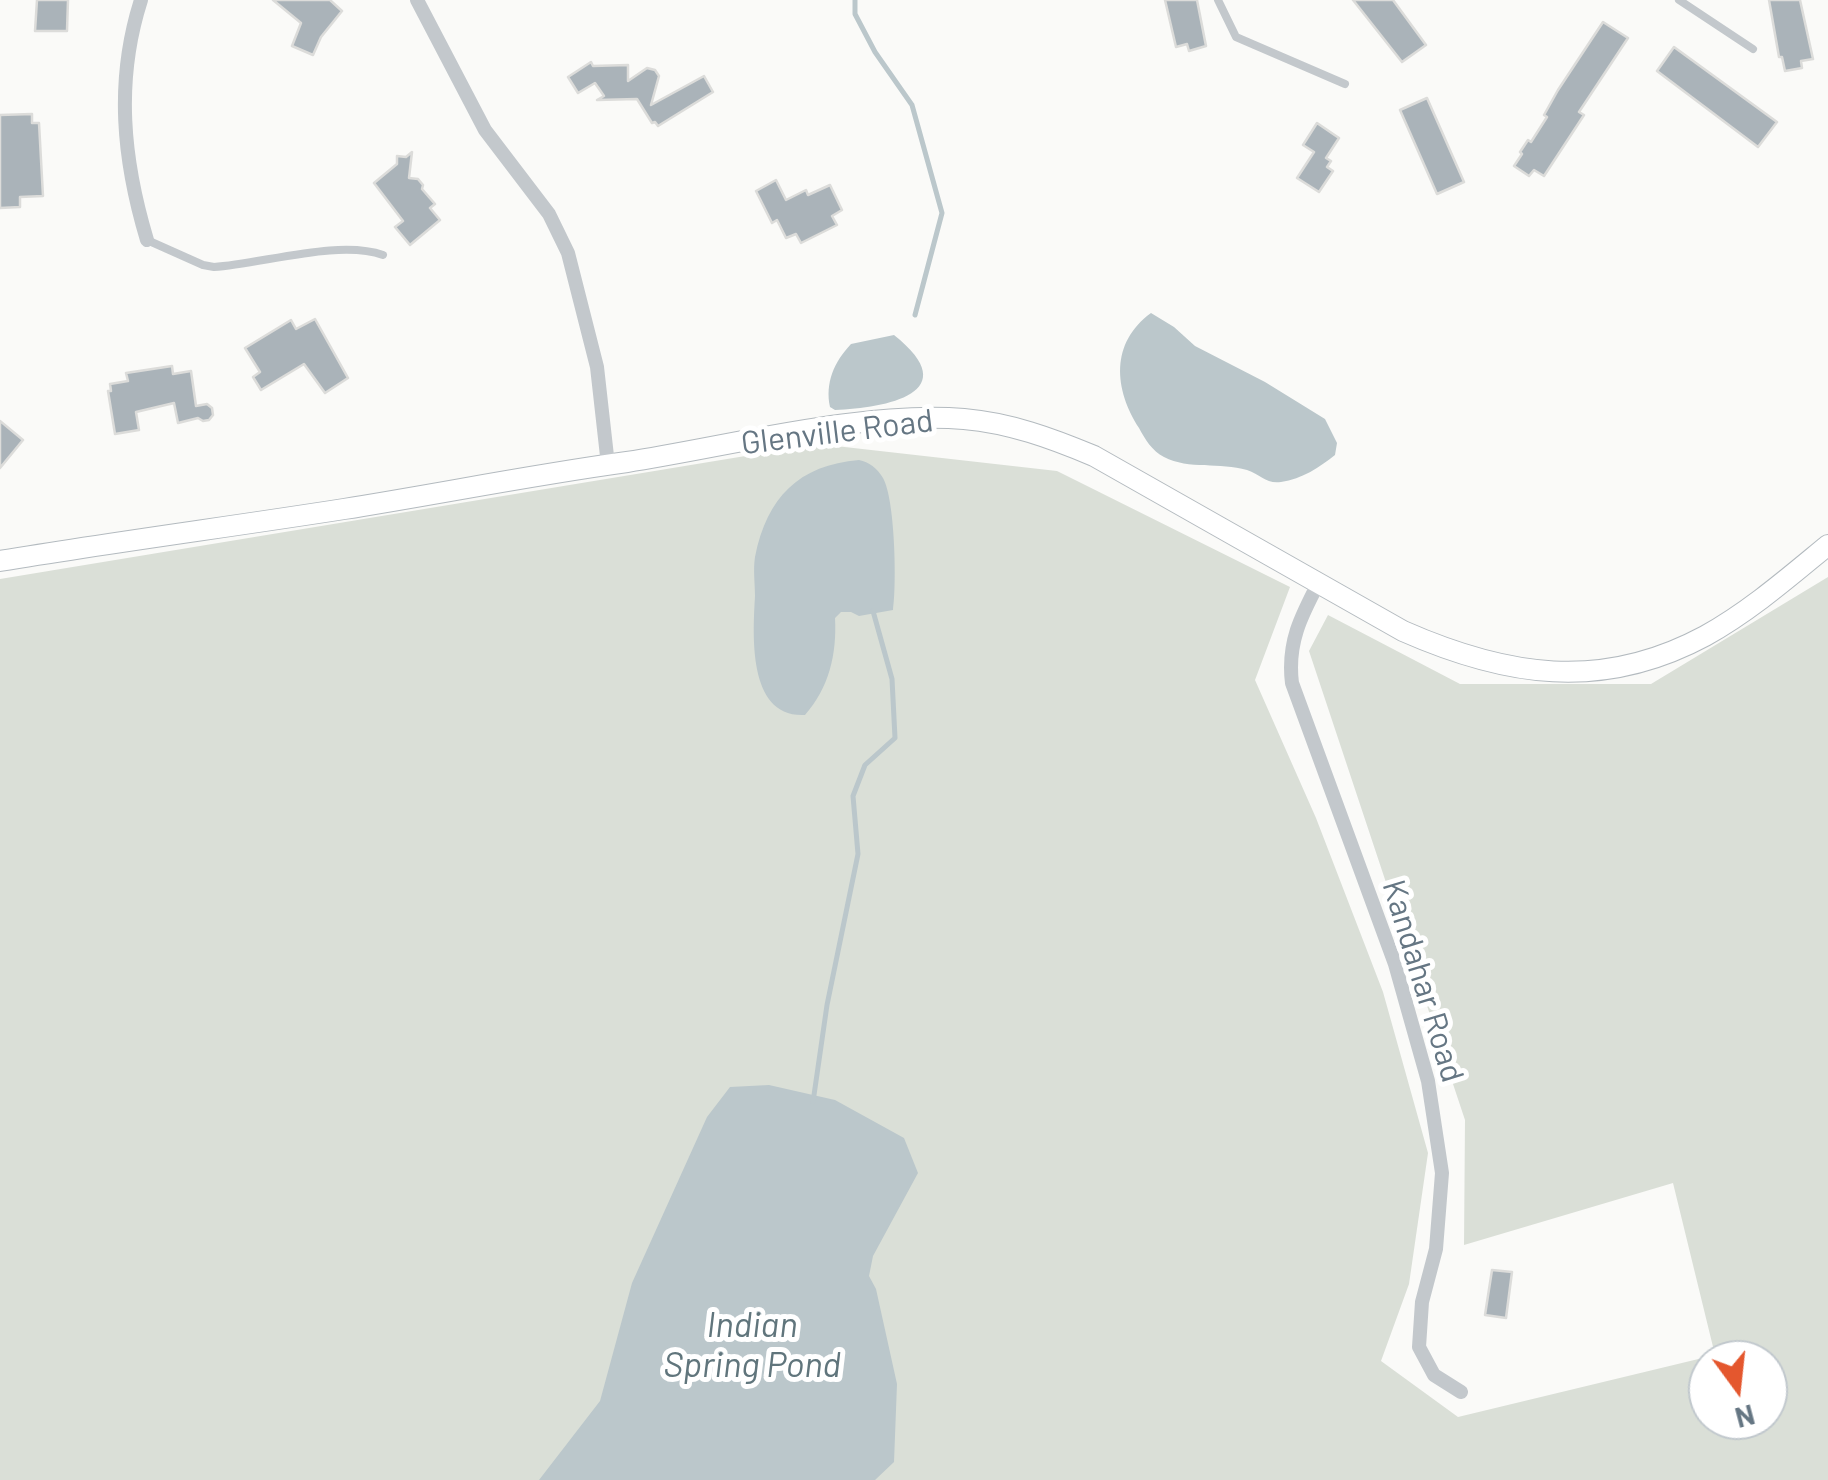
<!DOCTYPE html>
<html>
<head>
<meta charset="utf-8">
<style>
  body { margin:0 }
  #map { position:relative; width:1828px; height:1480px; overflow:hidden; background:#fafaf8; font-family:Barlow,sans-serif }
  canvas { display:block }
  .north { position:absolute; left:1688px; top:1340px; width:100px; height:100px; box-sizing:border-box; background:#fff; border:2px solid #c1c8cd; border-radius:50%; rotate:165deg; font-size:28px; font-weight:700; line-height:40px; text-align:center; color:#657683 }
  .north::after { content:''; display:block; margin:auto; width:35px; height:45px; background:#e4572e; clip-path:polygon(50% 0,100% 100%,50% 72%,0 100%) }
</style>
</head>
<body>
<div id="map">
<canvas width="1828" height="1480"></canvas>
<div class="north">N</div>
</div>
<script>
const context = document.querySelector('canvas').getContext('2d');
context.lineJoin = 'round';
function fill(path, color) { context.fillStyle = color; context.fill(path, 'evenodd'); }
function strokePath(path, color, width, dash) { context.strokeStyle = color; context.lineWidth = width; context.lineCap = dash ? 'butt' : 'round'; context.setLineDash(dash || []); context.stroke(path); }
function label(font, color, halo, rows, align = 'center') {
  context.font = font + ' Barlow,sans-serif'; context.lineWidth = 10; context.setLineDash([]); context.textBaseline = 'middle'; context.strokeStyle = halo; context.fillStyle = color; for (const [text, x, y, turn = 0] of rows) {
    context.save(); context.translate(x, y); context.rotate((+turn || 0) * Math.PI / 180); context.textAlign = isNaN(turn) ? turn : align; if (halo) context.strokeText(text, 0, 0); context.fillText(text, 0, 0); context.restore();
  }
}
fill(new Path2D(`
  M818,444L1057,471L1290,587L1255,680L1316,818L1383,992L1428,1153L1409,1284L1381,1361L1458,1417L1715,1355L1673,1183L1464,1245L1465,1120L1309,651L1328,615L1460,684H1651L1828,577V1480H0V579ZM1708,1360H1768V1420H1708Z`), '#dadfd7');
fill(new Path2D(`
  M1151,313L1174,327L1195,346L1265,382L1325,419L1337,443L1335,455C1320,467 1302,479 1281,482C1266,484 1261,475 1247,470C1220,462 1189,470 1164,457C1152,451 1145,439 1139,428C1114,389 1110,343 1151,313Z
  M894,335C967,393 886,408 835,410L830,407C825,383 834,362 851,344Z
  M859,460C869,462 877,468 883,478C895,499 897,584 893,610L859,616L851,612H841L835,618C837,654 829,688 805,715C747,718 753,634 755,596C755,583 753,570 755,557C767,497 799,465 859,460Z
  M769,1085L835,1100L904,1138L918,1173L873,1256L869,1276L876,1289L897,1384L894,1462L875,1480H539L600,1401L632,1283L707,1117L730,1087Z`), '#bbc7cb');
strokePath(new Path2D(`
  M855,0V14L875,52L912,105L942,213L915,315
  M813,1102L827,1005L858,854L853,796L865,765L895,738L892,679L873,611`), '#bbc7cb', 5);
const building = new Path2D(`
  M37,0H68L67,31H35Z
  M273,0H330L342,11L321,37L313,55L292,46L301,23Z
  M1165,0H1197L1206,46L1189,51L1187,44L1176,47Z
  M1353,0H1393L1426,45L1402,62Z
  M1769,0H1800L1813,59L1801,61L1802,68L1785,71L1782,57H1779Z
  M1603,22L1628,38L1579,112L1584,115L1544,176L1534,170L1529,176L1514,166L1522,154L1520,152L1528,140L1531,142L1547,117L1544,115L1558,90Z
  M1674,47L1777,122L1758,147L1657,71Z
  M591,62L593,66L628,65V81L647,68L655,70L659,76L651,105L704,76L713,92L658,126L655,122L652,123L637,99L597,100L604,96L595,83L578,93L568,77Z
  M1427,98L1464,182L1437,194L1400,110Z
  M32,114V123H39L43,196L20,197V207L0,208V115Z
  M1317,123L1339,138L1326,158L1331,161L1327,167L1333,171L1319,192L1297,178L1314,152L1303,145Z
  M412,152L409,178L418,179L423,185L422,189L435,204L430,208L440,220L410,245L395,227L403,221L374,183L397,164V156L406,157Z
  M776,180L786,200L806,190L808,195L830,185L842,210L832,216L837,225L801,243L796,234L786,238L777,220L772,223L756,191Z
  M315,319L348,378L325,393L304,364L261,390L253,377L260,372L245,348L291,320L296,329Z
  M172,366L173,374L191,371L196,406L207,404L212,408L213,415L209,420L203,421L198,418L178,423L174,403L136,412L139,430L115,434L108,391H111L110,384L128,381L126,373Z
  M0,421L23,440L0,468Z
  M1492,1270L1512,1272L1506,1318L1485,1315Z`);
fill(building, '#aab3b9');
strokePath(building, '#dcdcda', 2.5);
const secondary = new Path2D(`
  M0,561C114,542 229,527 344,509C438,494 532,475 627,462C731,446 860,411 964,419C1010,423 1051,438 1094,456L1403,631C1505,676 1601,692 1705,636C1750,611 1789,577 1828,545`);
strokePath(secondary, '#b3babf', 22);
strokePath(new Path2D(`
  M1218,0L1236,37L1345,84
  M1679,0L1753,49
  M147,240L203,265L214,267C262,264 339,239 383,255`), '#c3c8cc', 8);
strokePath(new Path2D(`
  M141,0C115,81 123,160 147,240
  M417,0L485,130L549,214L568,253L597,367L608,465
  M1319,582C1301,616 1287,643 1292,683L1395,964L1428,1081L1442,1173L1436,1249L1422,1302L1419,1347L1434,1375L1461,1392`), '#c3c8cc', 14);
strokePath(secondary, '#fff', 20);
label('32px', '#657683', '#fff', [
  ["Glenville Road",837,432,-7],
  ["Kandahar Road",1423,981,73]
]);
label('italic 35px', '#60757c', '#fff', [
  ["Indian",752,1325],
  ["Spring Pond",752,1365]
]);
</script>
</body>
</html>
